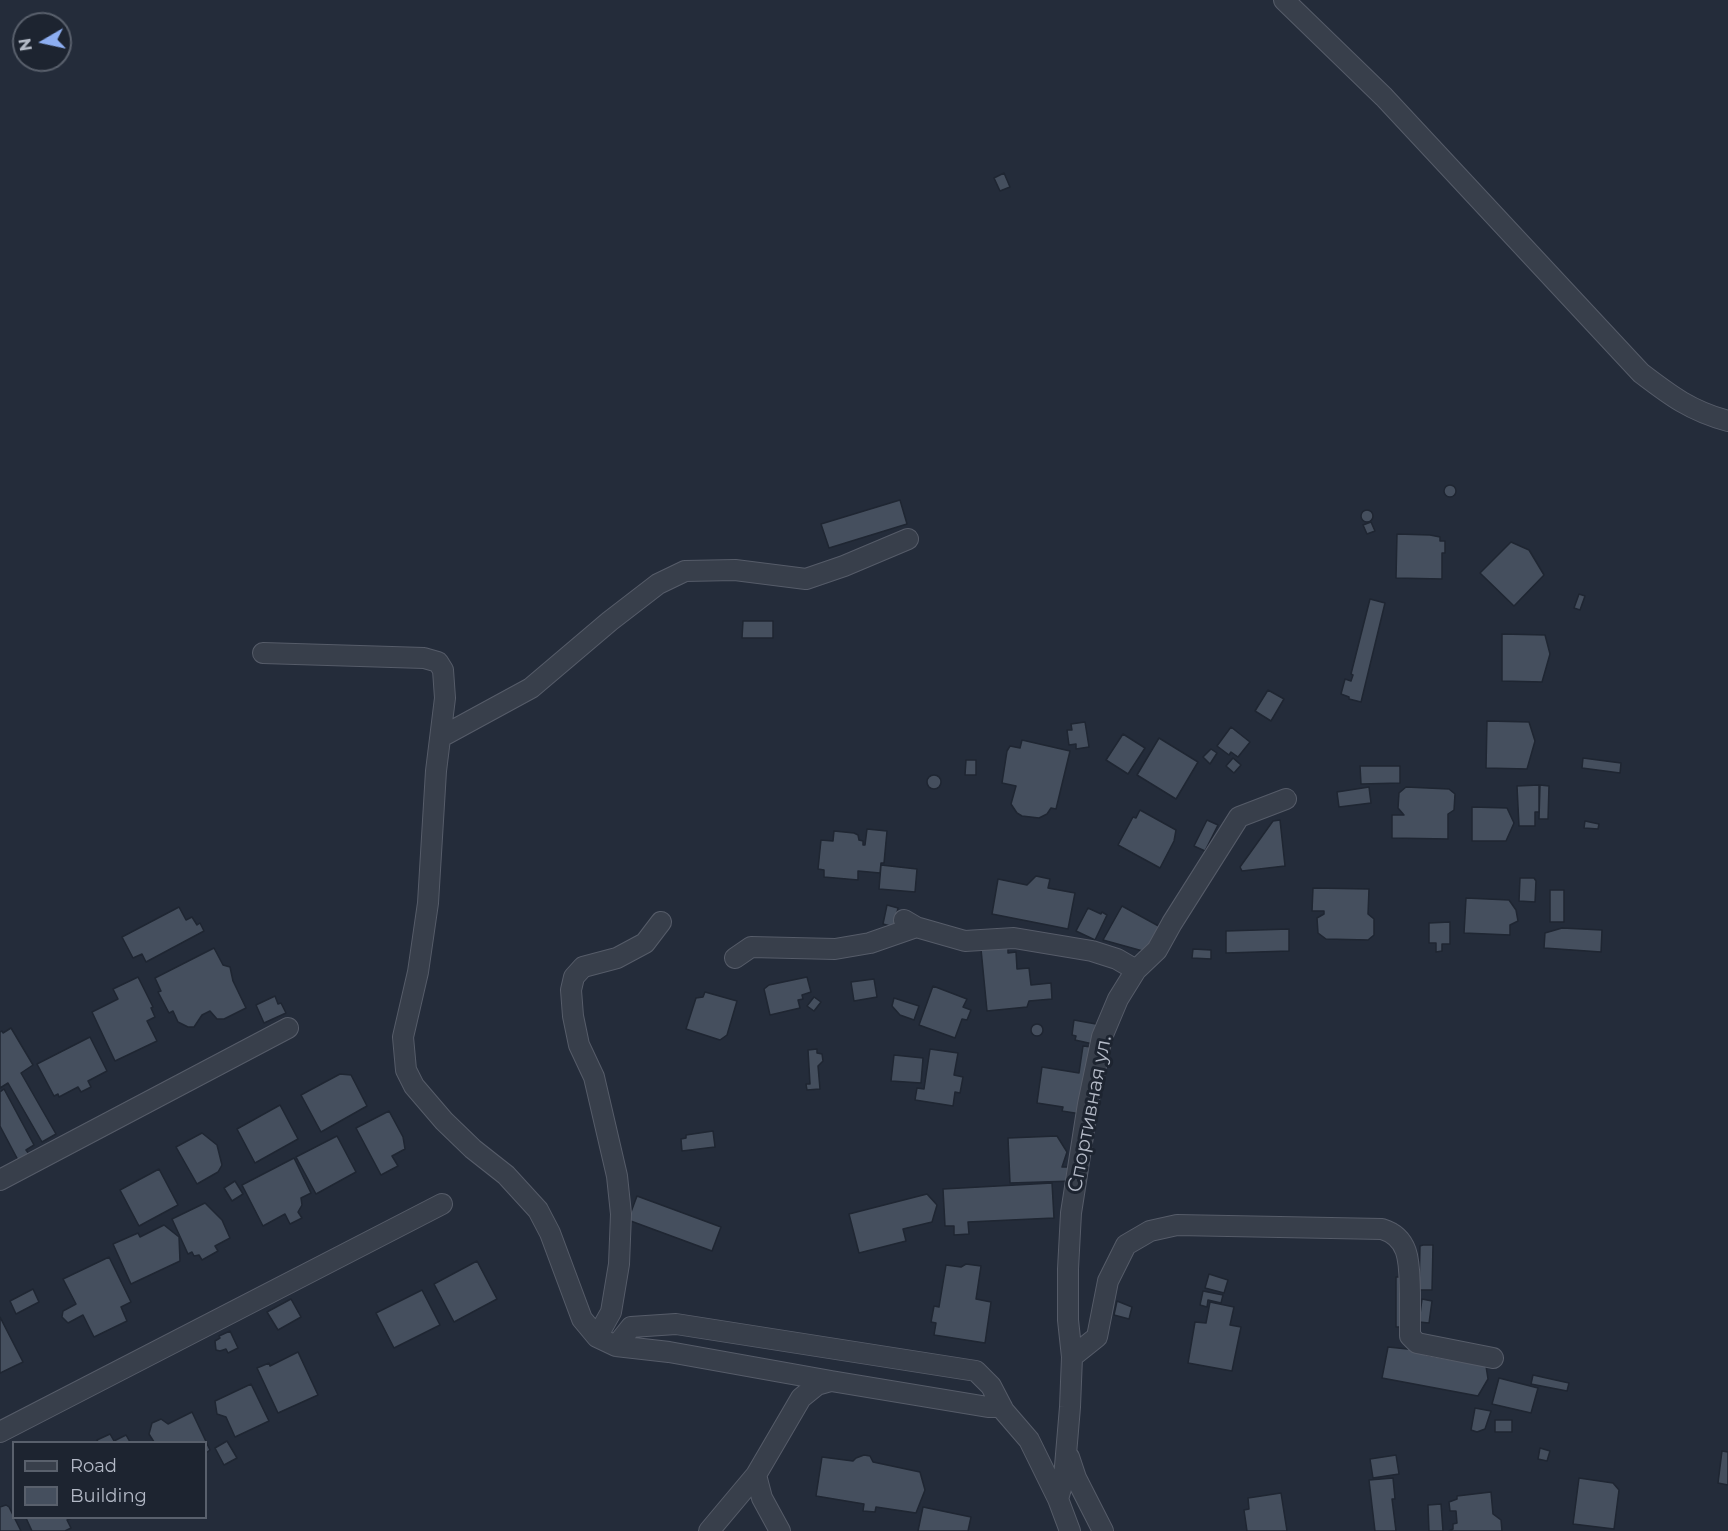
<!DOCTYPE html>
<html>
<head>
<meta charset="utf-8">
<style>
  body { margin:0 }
  #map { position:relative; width:1728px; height:1531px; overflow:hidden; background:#242c3a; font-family:Montserrat,sans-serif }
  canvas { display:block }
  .legend { position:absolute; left:12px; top:1441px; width:195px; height:78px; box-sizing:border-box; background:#1d2430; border:2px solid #59606c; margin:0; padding:8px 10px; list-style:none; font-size:18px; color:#b3b9c6 }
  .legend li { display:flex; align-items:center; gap:12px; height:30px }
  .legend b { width:30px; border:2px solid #59606c }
  .north { position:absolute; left:12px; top:12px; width:60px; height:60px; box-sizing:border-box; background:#1d2430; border:2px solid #59606c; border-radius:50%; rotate:261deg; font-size:16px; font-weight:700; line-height:24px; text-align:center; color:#b3b9c6 }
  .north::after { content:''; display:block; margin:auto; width:21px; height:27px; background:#8daef1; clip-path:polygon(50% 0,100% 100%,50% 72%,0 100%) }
</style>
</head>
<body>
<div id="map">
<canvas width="1728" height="1531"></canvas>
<ul class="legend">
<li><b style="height:8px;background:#383f4b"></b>Road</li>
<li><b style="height:16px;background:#454f5e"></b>Building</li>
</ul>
<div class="north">N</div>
</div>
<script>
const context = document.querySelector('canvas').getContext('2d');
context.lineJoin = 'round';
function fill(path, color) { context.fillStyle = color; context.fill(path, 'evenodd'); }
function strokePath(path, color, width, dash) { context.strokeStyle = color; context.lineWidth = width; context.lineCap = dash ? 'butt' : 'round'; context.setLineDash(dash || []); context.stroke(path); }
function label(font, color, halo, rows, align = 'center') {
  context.font = font + ' Montserrat,sans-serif'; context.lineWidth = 6; context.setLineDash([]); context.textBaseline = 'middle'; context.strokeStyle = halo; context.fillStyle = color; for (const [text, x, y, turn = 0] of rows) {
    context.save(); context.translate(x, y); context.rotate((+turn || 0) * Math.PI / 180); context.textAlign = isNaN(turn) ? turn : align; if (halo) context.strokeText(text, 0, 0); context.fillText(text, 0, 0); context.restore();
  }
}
const building = new Path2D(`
  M1004,173L1010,187L1000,191L994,178Z
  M1444 491a6 6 0 1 1 12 0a6 6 0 1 1-12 0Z
  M900,500L907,524L829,548L821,524Z
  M1361 516a6 6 0 1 1 12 0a6 6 0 1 1-12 0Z
  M1371,522L1375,531L1367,534L1363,525Z
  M1397,534L1430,535L1440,537V541H1445V553H1442V579L1396,578Z
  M1511,542L1529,550L1544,575L1514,606L1480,573Z
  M1579,594L1585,596L1580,610L1574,608Z
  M1370,599L1385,603L1361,702L1349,699V697L1341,694L1345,679L1351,681L1353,675L1351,674Z
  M743,621H773V638H742Z
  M1502,634L1545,635L1550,654L1542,682L1502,681Z
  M1268,690L1284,699L1271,721L1255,711Z
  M1487,721L1529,722L1535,741L1527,769L1486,768Z
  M1085,722L1089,747L1076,749V744L1069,745L1067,730H1072L1071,724Z
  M1231,727L1250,742L1238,757L1231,752L1229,755L1217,746Z
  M1123,734L1145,748L1128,774L1106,760Z
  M1159,738L1198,762L1176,799L1137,775Z
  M1022,740L1070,751L1056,809L1051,808L1047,814L1039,818L1022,816L1017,813L1011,804L1016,786L1002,783L1007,751L1010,746L1020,748Z
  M1211,749L1217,753L1210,764L1203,757Z
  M1233,758L1241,765L1234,773L1226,766Z
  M1583,758L1621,763L1620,773L1582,768Z
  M966,760H976V775H965Z
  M1360,766H1400V783L1361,784Z
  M927 782a7 7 0 1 1 14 0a7 7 0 1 1-14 0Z
  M1539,785V812H1535V826H1519L1517,786Z
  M1540,785L1549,786L1548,819H1539Z
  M1369,787L1371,803L1339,807L1337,792Z
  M1406,787L1449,789L1455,794L1454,810L1448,814V839L1392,838V815H1404L1398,808L1399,793Z
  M1472,807L1507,808L1514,823L1506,841H1472Z
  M1140,810L1176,830L1174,841L1160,868L1118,845L1133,817L1136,818Z
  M1207,820L1218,825L1205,851L1194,846Z
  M1280,820L1285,866L1242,871L1240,867L1273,821Z
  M1585,821L1599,824L1598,829L1584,828Z
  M867,829L887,831L884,863H881L880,873L858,871V880L824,877V870L818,869L821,840L833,841L834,831L854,833L858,835L859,840L863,841V845H865Z
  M881,865L917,869L915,892L879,889Z
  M1036,876L1050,879L1048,888L1075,893L1068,929L992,914L998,879L1027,885Z
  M1520,878H1534L1536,881L1535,902L1519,901Z
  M1313,888L1369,889L1368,914L1374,919V935L1368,940L1326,939L1318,933L1317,918L1324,914V911H1312Z
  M1550,890H1564V922H1550Z
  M1466,898L1509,900L1516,910L1518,921L1510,925V935L1464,933Z
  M887,905L898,908L894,927L883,924Z
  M1122,906L1164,929L1150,953L1103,940Z
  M179,907L186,920L192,917L197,925L200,923L204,931L146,962L142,954L133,958L122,937Z
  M1088,908L1101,914L1102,912L1107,915L1095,940L1076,931Z
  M1450,922V944H1442V951L1436,952V943H1429V923Z
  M1562,928L1602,930L1601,952L1544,948L1545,933Z
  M1289,929V951L1226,953V931Z
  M1008,947V953L1016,952L1017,969L1029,968L1031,985L1051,983L1052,999L1029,1001L1027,1007L987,1011L981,949Z
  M214,948L223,965L230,967L233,981L246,1008L224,1019H217L210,1011L202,1015L194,1027H188L178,1022L173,1011L169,1013L158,992L161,991L155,978Z
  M1193,949L1211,950V959L1192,958Z
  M138,977L153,1007L151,1008L155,1017L147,1021L157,1041L115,1061L92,1012L118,999L113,989Z
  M807,977L811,992L802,995L803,999L798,1000L800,1008L770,1015L764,989L769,985Z
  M874,979L877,997L854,1001L851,982Z
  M933,986L967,999L963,1007L971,1010L967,1020L962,1019L955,1038L919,1025Z
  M705,992L737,1001L727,1035L720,1040L686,1029L696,998L703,997Z
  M275,996L278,1004L281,1003L286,1013L264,1023L256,1005Z
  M814,997L821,1002L814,1011L807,1006Z
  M894,998L919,1006L914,1020L900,1015L892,1006Z
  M1074,1020L1096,1024L1093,1044L1075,1040L1076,1036L1072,1035Z
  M1031 1030a6 6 0 1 1 12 0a6 6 0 1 1-12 0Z
  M11,1028L33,1065L21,1073L56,1134L42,1142L8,1083L0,1088V1032L2,1031L3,1033Z
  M90,1037L107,1071L88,1081L91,1087L81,1092L78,1087L59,1097L58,1094L54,1096L37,1064Z
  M1083,1046L1092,1047L1081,1114L1062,1111L1063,1107L1037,1103L1042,1067L1079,1073Z
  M817,1049V1053L822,1054L823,1061L818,1066L820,1089L807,1090L806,1084H810L808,1050Z
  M930,1049L958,1053L954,1075L963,1077L960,1093L955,1092L953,1106L915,1100L917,1088L924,1089Z
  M894,1055L923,1058L921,1083L891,1081Z
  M340,1074L351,1075L367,1106L321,1132L301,1095Z
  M4,1089L34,1145L26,1150L29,1154L18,1160L0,1126V1092Z
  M280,1105L298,1139L255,1163L237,1129Z
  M389,1111L403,1137L405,1149L392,1156L398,1166L381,1175L356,1128Z
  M713,1131L715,1147L682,1151L681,1139L686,1138V1135Z
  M202,1133L217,1145L222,1165L218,1172L197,1184L176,1147Z
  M337,1136L356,1172L316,1194L296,1157Z
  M1057,1136L1067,1152L1062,1167H1073V1181L1010,1183L1008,1138Z
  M294,1158L311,1193L301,1198L302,1205L298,1212L302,1218L290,1224L285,1214L263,1226L242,1185Z
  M159,1169L178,1205L139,1226L120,1190Z
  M235,1181L243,1194L232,1201L224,1188Z
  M1052,1183L1054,1218L968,1222L969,1234L954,1235V1226H945L943,1189Z
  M927,1194L937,1205L932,1222L903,1229L906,1241L859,1253L849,1214Z
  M637,1196L721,1227L712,1251L628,1220Z
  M205,1203L222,1220L230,1238L215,1246L218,1251L202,1260L199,1255L194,1256L192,1252L188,1254L172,1219Z
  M164,1225L179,1237L180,1261L131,1284L113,1244L138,1233L140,1237Z
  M1423,1245H1433L1432,1290H1419L1420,1246Z
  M109,1257L131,1302L121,1307L127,1321L94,1337L83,1315L68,1323L62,1317L63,1311L76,1304L63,1279Z
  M477,1261L497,1299L454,1322L434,1284Z
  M966,1264L981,1266L976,1299L991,1302L985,1343L934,1335L936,1323L931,1322L934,1306L939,1307L946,1265L961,1267Z
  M1209,1274L1228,1280L1224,1293L1205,1288Z
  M1396,1277H1406L1405,1327H1396Z
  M33,1289L39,1302L16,1314L10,1301Z
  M422,1290L440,1325L394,1348L376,1313Z
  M1203,1291L1223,1295L1221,1303L1208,1300L1207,1307L1200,1305Z
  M291,1299L301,1317L278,1330L267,1312Z
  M1422,1299L1432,1301L1429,1323L1419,1322Z
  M1117,1301L1132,1307L1129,1319L1114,1315Z
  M1210,1302L1234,1307L1230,1325L1241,1327L1232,1371L1188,1363L1195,1322L1206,1323Z
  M0,1317L23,1362L0,1373Z
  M230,1331L238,1348L228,1353L226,1349L220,1351L216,1350L215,1341L220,1338L219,1336Z
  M1388,1347L1427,1351L1426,1355L1486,1366L1488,1379L1478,1396L1382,1378Z
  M298,1352L318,1395L278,1413L257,1368L269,1363L270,1366Z
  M1533,1375L1569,1383L1567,1391L1531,1384Z
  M1499,1378L1538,1388L1531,1413L1492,1404Z
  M251,1384L269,1421L235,1437L226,1417L217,1414L215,1401Z
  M1475,1408L1491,1411L1485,1429L1477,1432L1471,1430Z
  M192,1412L210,1450L206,1453V1442H154L149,1434L152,1423L161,1419L168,1424Z
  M1495,1420H1512V1432H1495Z
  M110,1434L114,1441L126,1435L130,1442H98L97,1440Z
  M227,1441L237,1458L224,1465L215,1448Z
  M1540,1448L1550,1451L1547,1461L1538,1459Z
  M1722,1451L1728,1452V1485L1718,1483Z
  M864,1455L870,1456L873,1462L920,1472L925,1490L916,1513L876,1507L875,1512L863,1511L864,1504L816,1496L822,1457L853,1461L856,1458Z
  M1396,1455L1399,1474L1373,1478L1370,1459Z
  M1393,1478L1395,1499H1392L1396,1531H1375L1369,1480Z
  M1579,1478L1613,1483L1619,1490L1614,1529L1573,1524Z
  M1491,1492L1493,1514L1501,1520L1502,1531H1449L1453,1529V1524L1457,1523L1456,1511H1450L1449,1502L1457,1499V1496Z
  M1281,1493L1287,1531H1247L1244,1510L1249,1509L1248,1498Z
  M1441,1504L1443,1531H1429L1428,1505Z
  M6,1505L9,1507L21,1531H0V1507Z
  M923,1507L971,1517L968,1531H918Z
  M26,1518H72L67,1520L71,1528L65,1531H32Z`);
fill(building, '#454f5e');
strokePath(building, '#1f2632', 1.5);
const street = new Path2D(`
  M1284,0L1384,97L1641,373C1671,396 1691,411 1728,421
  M263,653L424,658L438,662L443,670L445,698L436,771L428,903L418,972L403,1037L406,1070L414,1086L444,1121L473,1149L506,1175L538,1210L550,1233L582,1319L597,1337L616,1346L631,1327L676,1324L976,1371L991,1386L1004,1411L1029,1440L1058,1499L1070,1531
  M441,737L531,688L610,621L658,584L685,571L735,570L806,579L844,566L908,539
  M904,920L916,927L965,941L1014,938L1092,951L1117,959L1136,970
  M735,958L751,947L835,949L870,943L916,927
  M0,1180L288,1028
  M597,1337L611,1312L619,1264L621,1214L617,1176L594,1077L579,1045L573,1016L571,990L574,977L583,967L617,958L645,943L661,922
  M616,1346L669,1352L831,1381
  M1072,1357L1097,1337L1108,1281L1126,1245L1150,1231L1177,1225L1382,1229C1412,1238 1409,1267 1410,1293C1410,1307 1410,1321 1410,1336L1417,1343L1493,1358
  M0,1432L442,1204
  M1069,1457L1076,1478L1103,1531
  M756,1475L762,1498L780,1531
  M1058,1499L1064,1478L1070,1407L1072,1357L1068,1320V1269L1071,1213L1088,1104L1102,1037L1118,999L1136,970L1157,950L1172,923L1239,817L1286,799
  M709,1531L756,1475L801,1398L817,1385L831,1381L988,1407H1002`);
strokePath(street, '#565c69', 22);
strokePath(street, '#383f4b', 20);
label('20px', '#b3b9c6', '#1d2430', [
  ["Спортивная ул.",1090,1114,-79]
]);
</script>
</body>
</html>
